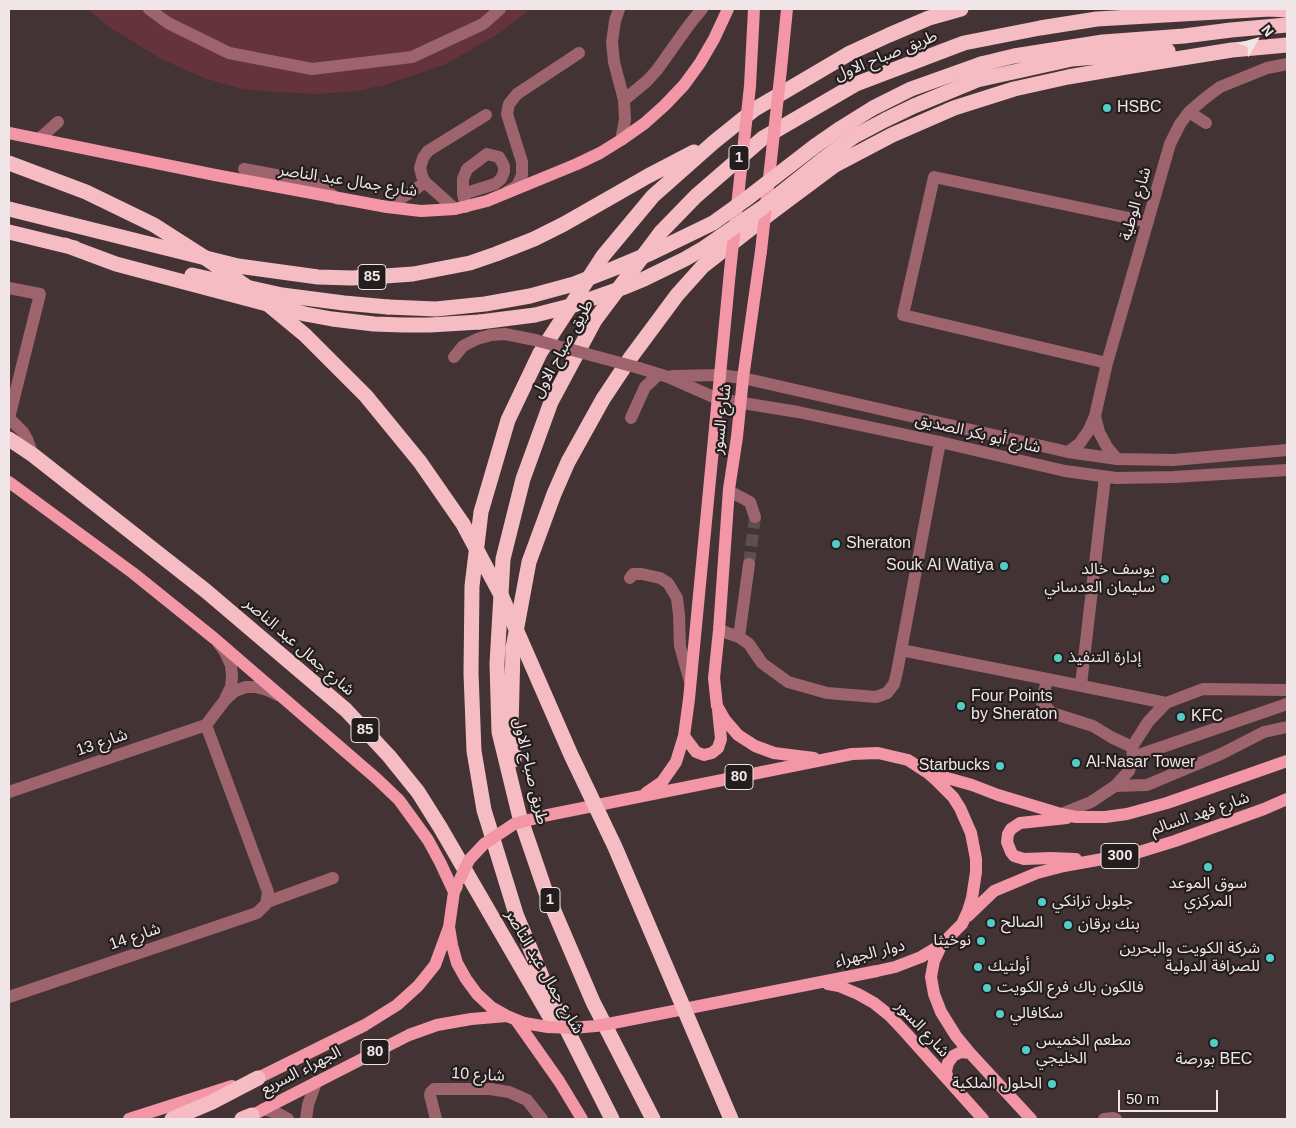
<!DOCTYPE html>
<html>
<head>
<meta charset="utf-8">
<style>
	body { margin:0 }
	#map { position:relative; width:1296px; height:1128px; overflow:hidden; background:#433335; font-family:Arial,sans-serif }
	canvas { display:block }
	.frame { position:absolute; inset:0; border:10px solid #f0e6e7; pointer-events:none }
	.north { position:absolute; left:1231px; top:15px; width:50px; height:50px; -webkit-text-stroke:4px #241d1e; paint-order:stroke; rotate:52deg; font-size:14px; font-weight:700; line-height:20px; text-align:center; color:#f0e6e7 }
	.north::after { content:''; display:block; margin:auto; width:18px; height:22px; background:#f0e6e7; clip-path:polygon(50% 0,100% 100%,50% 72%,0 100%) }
	.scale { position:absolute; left:1118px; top:1090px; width:100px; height:22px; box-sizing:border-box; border:2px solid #f0e6e7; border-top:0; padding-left:6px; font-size:15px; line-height:18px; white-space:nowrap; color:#f0e6e7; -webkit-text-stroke:4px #241d1e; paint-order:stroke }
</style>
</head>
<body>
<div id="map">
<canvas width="1296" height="1128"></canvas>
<div class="frame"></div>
<div class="north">N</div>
<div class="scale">50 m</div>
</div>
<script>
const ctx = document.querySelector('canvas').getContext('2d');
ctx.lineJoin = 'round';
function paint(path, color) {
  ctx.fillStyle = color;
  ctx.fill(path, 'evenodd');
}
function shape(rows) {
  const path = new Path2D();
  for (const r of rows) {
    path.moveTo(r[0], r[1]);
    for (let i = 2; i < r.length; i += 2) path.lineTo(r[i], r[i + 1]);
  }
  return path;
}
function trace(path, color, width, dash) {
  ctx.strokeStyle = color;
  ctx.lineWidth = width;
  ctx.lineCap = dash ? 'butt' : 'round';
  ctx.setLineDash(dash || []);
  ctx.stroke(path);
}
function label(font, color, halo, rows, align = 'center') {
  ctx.font = font + ' Arial,"Noto Sans Arabic",sans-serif';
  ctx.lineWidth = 4.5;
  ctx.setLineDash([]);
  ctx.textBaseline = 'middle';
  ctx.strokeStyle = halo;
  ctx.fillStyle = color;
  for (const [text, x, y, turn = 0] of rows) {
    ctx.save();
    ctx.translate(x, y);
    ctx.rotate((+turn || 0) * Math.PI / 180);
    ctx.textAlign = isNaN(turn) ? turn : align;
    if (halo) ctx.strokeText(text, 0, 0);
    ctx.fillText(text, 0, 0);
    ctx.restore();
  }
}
paint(shape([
	[87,9,529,9,522,16,498,34,446,64,385,85,356,91,318,94,274,92,238,88,204,78,161,59,111,28]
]), '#64333c');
trace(shape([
	[749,564,755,517]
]), '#5d4e50', 12, [12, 6]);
trace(shape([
	[149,9,168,23,229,53,312,69,412,57,483,24,500,9],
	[619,9,615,21,612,42,614,62,624,100,625,120,621,140],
	[624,100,647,81,657,70,689,25,702,9],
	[1189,112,1206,123],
	[39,139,58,122],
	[244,169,313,182,338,199],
	[507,192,517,186,522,175,522,162,507,114,509,104,517,94,579,53],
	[463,194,495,184,501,179,504,172,504,166,499,157,487,154,467,169,463,179,463,194,466,207],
	[387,207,413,191,425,182],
	[455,209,425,182,422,176,420,168,423,158,428,151,486,115],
	[9,288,40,294,9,418],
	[454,357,463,346,477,339,491,335,505,334,535,340],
	[1107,363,903,315,934,177,1148,222],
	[639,368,668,377,718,399,798,412,940,442,1065,471,1116,478,1174,477,1287,470],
	[672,376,720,375,743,378,1068,452,1117,459,1173,460,1287,450],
	[1095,416,1099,432,1107,447,1117,459],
	[9,418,23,432,27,439,33,455],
	[631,418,645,387,659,374],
	[1068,452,1080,443,1089,430,1095,416,1107,363,1170,144,1180,124,1189,112,1204,99,1220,87,1267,68,1287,64],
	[729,491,750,502,755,517],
	[630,578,633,574,642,574,660,578,668,583,677,598,679,615,680,646,690,682],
	[719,630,739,637,749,644,762,663,788,682,827,693,876,697,887,693,894,684,897,672,940,442],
	[739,637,749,564],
	[219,644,225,652,231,665,232,677,231,687,226,697],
	[901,650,1047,679],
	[1081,685,1105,477],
	[206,725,225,700,235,691,246,687,256,687,267,690,278,695],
	[1132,747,1111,737,1093,726,1052,713,1042,703,1047,679,1166,703],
	[1133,757,1287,704],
	[1115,786,1129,771,1133,757,1132,747,1148,722,1166,703,1203,689,1287,690],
	[9,792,206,725],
	[1061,814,1091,802,1115,786,1147,785,1221,754,1264,732,1287,727],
	[267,902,333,878],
	[9,997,257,913,266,904,268,892,206,725],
	[264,1109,279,1114,288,1119],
	[306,1119,308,1105,316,1082],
	[436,1119,430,1095,431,1092,434,1089,490,1089,509,1092,527,1100,542,1119],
	[1104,1119,1113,1118,1116,1119]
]), '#9e646d', 12);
trace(shape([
	[781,69,787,9],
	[750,86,754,9],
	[9,133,215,175,387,207,421,211,455,209,487,201,577,164,600,153,621,140,645,123,665,105,684,85,700,63,714,39,728,9],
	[761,251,743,378,737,437,729,489,719,630,714,678,717,706,725,720,738,735,755,746,774,753,814,758],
	[9,482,133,573,215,639,377,779,399,800,428,840,440,862,454,892],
	[684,736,696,752,704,755,712,753,718,748,721,739,718,710],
	[933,774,972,785,998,795,1061,814,1076,817,1105,817,1127,814,1167,803,1287,761],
	[646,793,662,782,676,762,684,736,689,699,730,271],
	[548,815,852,754,878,753,908,760,928,773,936,780,953,797,960,808,971,833,976,859,976,872,972,898,968,911,962,924,941,945,921,957,895,967,877,971,613,1023],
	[1067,818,1020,823,1011,829,1008,834,1007,842,1011,852,1014,856,1024,859,1051,858,1076,859],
	[457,886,454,892,449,927,452,945,457,963,466,979,477,994,491,1007,507,1016,524,1023],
	[968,916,994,891,1037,873,1064,866,1136,853,1175,841,1264,809,1287,799],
	[941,946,934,961,931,977,934,994,941,1012,956,1036,970,1053,1031,1119],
	[828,984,839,986,858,994,874,1003,889,1015,905,1032,983,1119],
	[516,1020,559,1081,582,1119],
	[251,1080,258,1078,365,1025,397,1005,418,986,435,965,449,927],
	[948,1080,946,1071,948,1063,953,1056,961,1052,970,1053],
	[129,1119,232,1086],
	[246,1119,264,1109,409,1035,437,1025,471,1019,507,1016]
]), '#f396a5', 12);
trace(shape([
	[981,64,1014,56,1103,42,1184,36,1231,30,1287,25],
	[822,160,853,137,885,120,914,106,977,80,1072,59,1168,51],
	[9,209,238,266,318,277,352,278,385,276,413,274,470,263,496,254,534,239,564,224,648,176,694,152],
	[9,232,75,248],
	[65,245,116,264,305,314,332,319,374,324,403,325,430,325,480,322],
	[192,275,282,295,344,303,388,307],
	[9,439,33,455,206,591,346,710,389,756,418,792,440,827,550,1017],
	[514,760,511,729,513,648,529,562,554,494,568,462,603,399,631,357,657,322,677,295,703,266,768,215,835,165,892,135,954,108,1014,89,1068,77,1126,67,1232,50,1287,45],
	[172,1119,212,1102,258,1078],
	[242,1119,252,1115],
	[612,1119,549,994,516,914,484,810,474,751,471,673,472,586,481,512,508,420,540,353,603,256,653,196,714,142,755,109,850,53,889,35,929,18,961,9],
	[653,1119,593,1002,545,890,519,814,499,732,497,664,503,559,523,479,551,402,595,320,661,232,696,196,763,138,856,84,964,43,1040,28,1097,19,1182,14,1270,9,1287,10]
]), '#f5bcc4', 15);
trace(shape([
	[535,340,639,368]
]), '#9e646d', 12);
trace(shape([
	[761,251,781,69],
	[730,271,750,86],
	[460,879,469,860,484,844,514,824,548,815],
	[524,1023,548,1027,572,1028,596,1026,613,1023]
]), '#f396a5', 12);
trace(shape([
	[9,163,86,192,154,225,204,257,247,287,305,335,366,396,420,462,463,524,502,597,571,755,615,847,731,1119],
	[388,307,436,309,485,304,530,296,574,284,615,268,651,253,713,223,745,200,815,146,841,128,873,108,911,89,981,64],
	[480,322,535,315,574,305,622,288,644,279,685,259,704,248,762,208,822,160]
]), '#f5bcc4', 15);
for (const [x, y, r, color] of [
	[1107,108,5,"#54cdc6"],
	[836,544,5,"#54cdc6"],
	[1004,566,5,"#54cdc6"],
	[1165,579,5,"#54cdc6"],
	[1058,658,5,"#54cdc6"],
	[961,706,5,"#54cdc6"],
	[1181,717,5,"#54cdc6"],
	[1076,763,5,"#54cdc6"],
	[1000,766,5,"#54cdc6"],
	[1208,867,5,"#54cdc6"],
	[1042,902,5,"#54cdc6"],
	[991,923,5,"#54cdc6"],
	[1068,925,5,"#54cdc6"],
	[981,941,5,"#54cdc6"],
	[1270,958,5,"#54cdc6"],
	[978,967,5,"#54cdc6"],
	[987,988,5,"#54cdc6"],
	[1000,1014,5,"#54cdc6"],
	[1214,1043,5,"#54cdc6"],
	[1026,1050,5,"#54cdc6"],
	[1052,1084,5,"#54cdc6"]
]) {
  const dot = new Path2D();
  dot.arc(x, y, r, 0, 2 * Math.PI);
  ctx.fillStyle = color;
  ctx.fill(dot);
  trace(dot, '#241d1e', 2);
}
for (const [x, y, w] of [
	[739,158,20],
	[372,277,28],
	[365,730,28],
	[739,777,28],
	[1120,856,38],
	[550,900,20],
	[375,1052,28]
]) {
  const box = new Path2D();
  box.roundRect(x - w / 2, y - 12.5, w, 25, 4);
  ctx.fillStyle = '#241d1e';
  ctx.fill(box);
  trace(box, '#f0e6e7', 1);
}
label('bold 15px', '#f0e6e7', null, [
	["1",739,158],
	["85",372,277],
	["85",365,730],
	["80",739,777],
	["300",1120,856],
	["1",550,900],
	["80",375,1052]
]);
label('16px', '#f0e6e7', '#241d1e', [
	["طريق صباح الاول",886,56,-22],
	["شارع جمال عبد الناصر",348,181,9],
	["شارع الوطية",1136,204,-74],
	["طريق صباح الاول",563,349,-61],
	["شارع السور",722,419,-83],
	["شارع أبو بكر الصديق",978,434,13],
	["شارع جمال عبد الناصر",299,647,41],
	["شارع 13",102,743,-19],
	["طريق صباح الاول",530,771,77],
	["شارع فهد السالم",1200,814,-19],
	["شارع 14",135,937,-19],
	["دوار الجهراء",870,954,-14],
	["شارع جمال عبد الناصر",544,972,60],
	["شارع السور",922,1029,47],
	["الجهراء السريع",301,1071,-27],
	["شارع 10",478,1075,3]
]);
label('16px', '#f0e6e7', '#241d1e', [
	["HSBC",1117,108],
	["Sheraton",846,544],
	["Souk Al Watiya",994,566,"right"],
	["يوسف خالد",1155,570,"right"],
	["سليمان العدساني",1155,588,"right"],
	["إدارة التنفيذ",1068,658],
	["Four Points",971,697],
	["by Sheraton",971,715],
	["KFC",1191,717],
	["Al-Nasar Tower",1086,763],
	["Starbucks",990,766,"right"],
	["سوق الموعد",1208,884,"center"],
	["المركزي",1208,902,"center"],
	["جلوبل ترانكي",1052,902],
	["الصالح",1001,923],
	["بنك برقان",1078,925],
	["نوخيثا",971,941,"right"],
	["شركة الكويت والبحرين",1260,949,"right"],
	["للصرافة الدولية",1260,967,"right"],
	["أولتيك",988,967],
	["فالكون باك فرع الكويت",997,988],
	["سكافالي",1010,1014],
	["مطعم الخميس",1036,1041],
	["الخليجي",1036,1059],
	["بورصة BEC",1214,1060,"center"],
	["الحلول الملكية",1042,1084,"right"]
], 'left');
</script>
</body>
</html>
